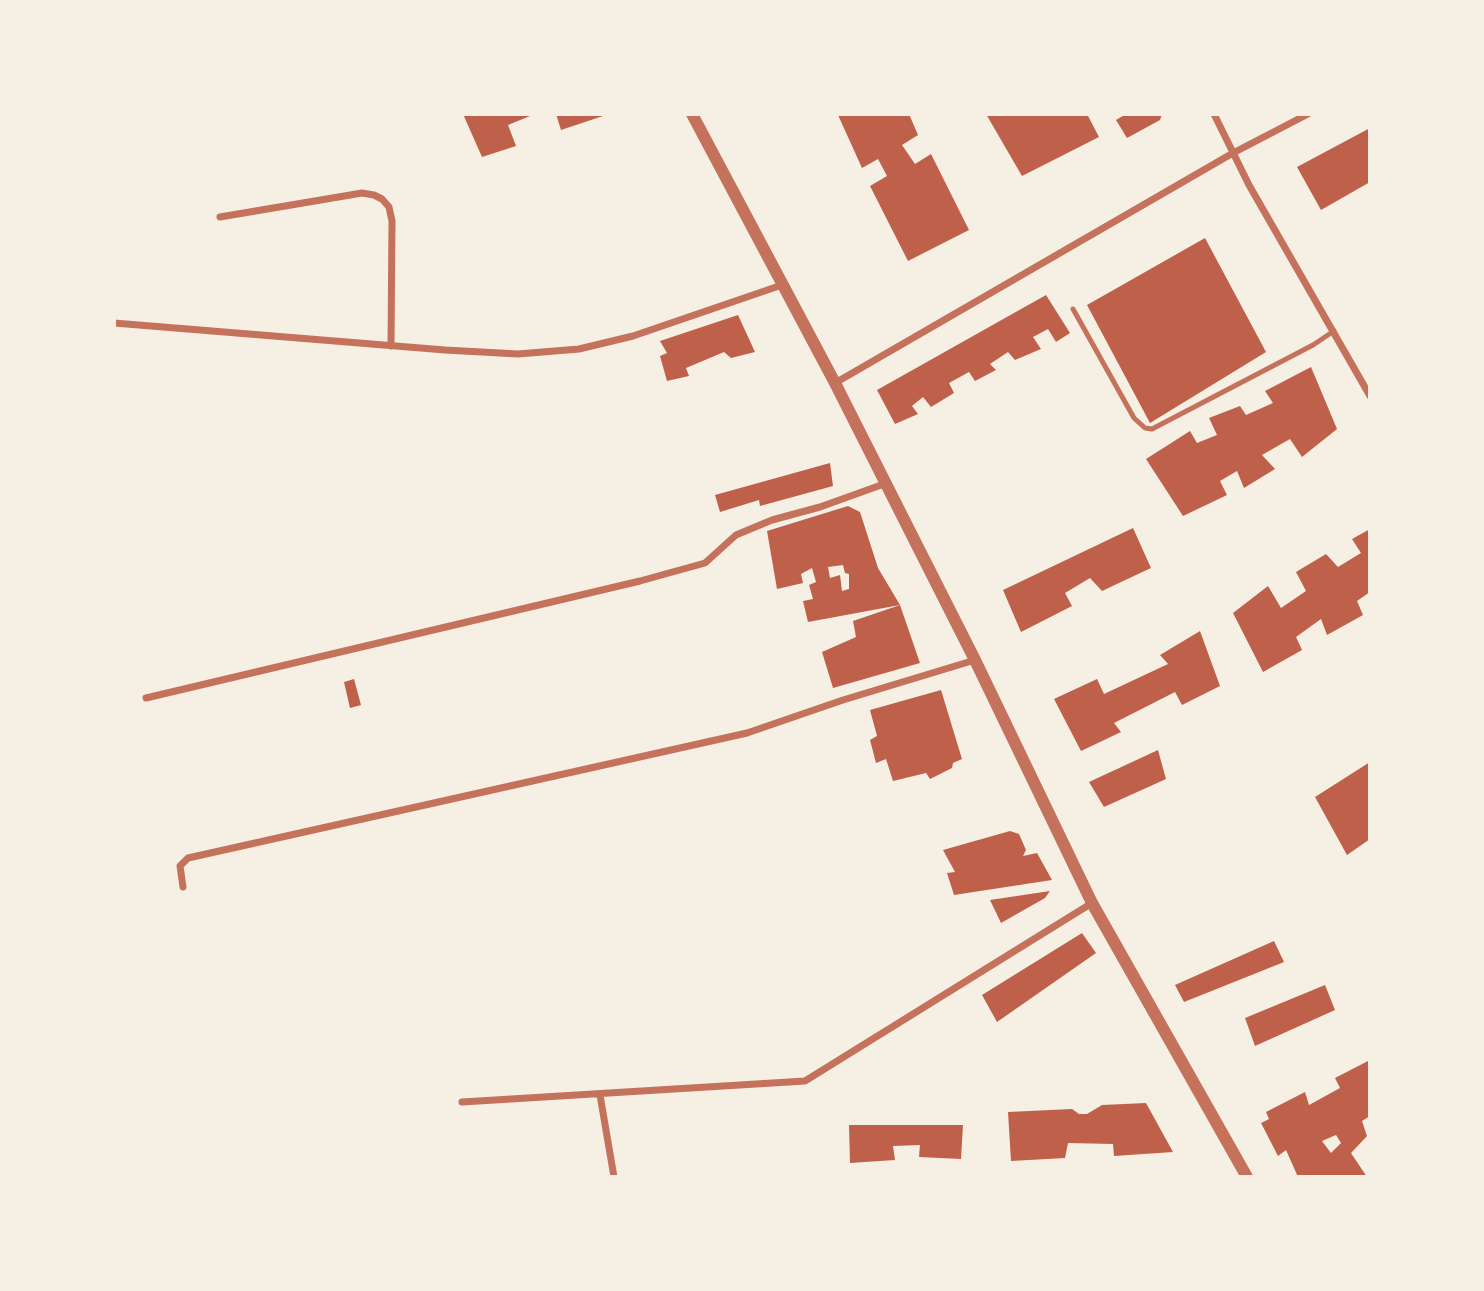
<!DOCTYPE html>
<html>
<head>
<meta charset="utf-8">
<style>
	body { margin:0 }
	#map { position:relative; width:1484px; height:1291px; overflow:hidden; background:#f6efe4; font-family:Ubuntu,sans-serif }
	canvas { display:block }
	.frame { position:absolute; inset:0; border:116px solid #f6efe4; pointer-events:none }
</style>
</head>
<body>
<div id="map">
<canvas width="1484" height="1291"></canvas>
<div class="frame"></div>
</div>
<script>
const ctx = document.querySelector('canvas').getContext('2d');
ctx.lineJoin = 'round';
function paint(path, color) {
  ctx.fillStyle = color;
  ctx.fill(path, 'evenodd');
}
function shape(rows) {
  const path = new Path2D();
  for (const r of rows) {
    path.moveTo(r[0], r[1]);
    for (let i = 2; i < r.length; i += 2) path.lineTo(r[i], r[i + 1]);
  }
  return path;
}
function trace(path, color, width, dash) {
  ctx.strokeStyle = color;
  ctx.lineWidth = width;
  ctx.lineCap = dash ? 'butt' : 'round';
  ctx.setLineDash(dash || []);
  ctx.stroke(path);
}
paint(shape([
	[463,114,535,114,508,125,516,146,482,157],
	[556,114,602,114,603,116,561,130],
	[841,114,909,114,918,135,902,145,915,164,931,154,969,230,908,261,870,186,887,176,878,159,862,168,838,115],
	[986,114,1087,114,1099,137,1022,176],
	[1126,114,1162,114,1160,120,1127,138,1116,120],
	[1370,128,1370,182,1321,210,1297,167],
	[1205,238,1266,352,1150,423,1087,305],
	[1046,295,1070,333,1056,342,1048,329,1033,337,1041,349,1015,360,1008,352,990,364,996,370,975,381,969,372,949,383,954,393,931,407,923,397,912,406,918,414,895,424,877,390],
	[738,315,755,352,731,358,724,352,686,368,689,376,667,381,660,356,667,353,660,341],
	[1311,367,1337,429,1302,457,1290,439,1262,455,1275,469,1244,488,1237,471,1220,481,1227,495,1183,516,1146,459,1190,431,1197,443,1217,435,1209,418,1240,406,1246,415,1273,403,1265,391],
	[830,463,833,486,760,506,759,500,720,512,715,495],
	[848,506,860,512,878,568,900,605,920,663,833,688,822,652,856,637,853,621,900,605,808,622,803,601,813,599,809,585,816,582,812,568,801,574,803,583,777,589,767,531],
	[843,565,845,573,849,574,849,589,842,591,840,575,830,578,828,567],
	[1133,528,1151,568,1102,591,1090,578,1065,593,1072,606,1021,632,1003,590],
	[1370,529,1370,592,1357,601,1363,615,1327,635,1321,619,1296,637,1302,650,1263,672,1233,613,1268,586,1281,608,1306,591,1296,572,1326,554,1338,567,1361,553,1352,539],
	[1200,631,1220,686,1182,705,1175,692,1114,723,1121,732,1081,751,1054,699,1097,679,1104,694,1168,664,1160,655],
	[354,679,361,705,350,708,344,682],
	[941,690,962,759,953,763,952,768,930,779,926,773,893,781,886,759,876,763,870,740,877,736,870,710],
	[1158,750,1166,779,1104,807,1089,782],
	[1370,762,1370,839,1347,855,1315,797],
	[1010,831,1019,834,1026,850,1023,856,1037,853,1052,880,954,895,947,873,955,872,943,850],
	[1050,891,1045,898,1001,923,990,900],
	[1082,933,1096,953,997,1022,982,995],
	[1274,941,1284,962,1184,1002,1175,985],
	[1325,985,1335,1010,1255,1046,1245,1018],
	[1370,1060,1370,1116,1362,1121,1367,1136,1351,1153,1367,1177,1298,1177,1286,1150,1278,1156,1261,1123,1269,1119,1266,1112,1305,1092,1309,1105,1340,1088,1335,1078],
	[1336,1135,1341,1143,1331,1153,1322,1141],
	[1146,1103,1173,1152,1114,1156,1113,1144,1068,1143,1065,1158,1011,1161,1008,1112,1072,1109,1079,1114,1087,1114,1102,1105],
	[849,1125,963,1125,961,1159,919,1157,920,1145,893,1146,895,1160,850,1163]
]), '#bf614a');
trace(shape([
	[1073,309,1134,418,1145,428,1152,429,1313,345,1334,331]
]), '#c5725c', 5);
trace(shape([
	[1214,114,1249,185,1370,396],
	[220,217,362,193,374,195,382,199,389,207,392,221,391,346],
	[114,323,445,350,518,354,579,349,633,336,782,285],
	[835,383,1233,153,1308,114],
	[146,698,640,581,705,563,736,535,772,520,820,507,884,484],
	[183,887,180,866,188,858,747,733,843,700,975,660],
	[600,1095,614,1177],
	[462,1102,805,1081,1092,903]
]), '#c5725c', 7);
trace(shape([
	[692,114,835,383,975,660,1092,903,1247,1177]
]), '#c5725c', 12);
</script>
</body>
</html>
